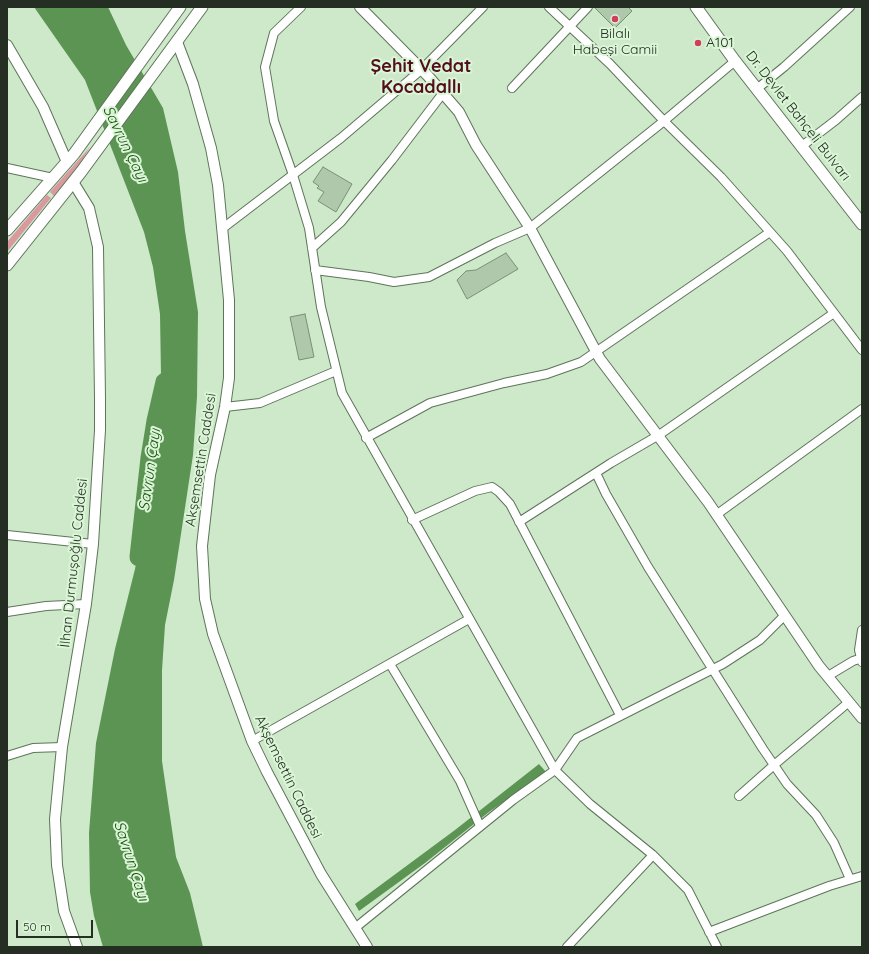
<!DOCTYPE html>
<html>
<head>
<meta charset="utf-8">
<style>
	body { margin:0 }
	#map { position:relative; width:869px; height:954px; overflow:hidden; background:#cee8ca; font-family:Quicksand,sans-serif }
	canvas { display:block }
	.frame { position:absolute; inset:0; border:8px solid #242e23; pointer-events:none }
	.scale { position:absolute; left:16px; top:920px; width:77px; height:18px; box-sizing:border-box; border:2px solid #242e23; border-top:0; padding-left:5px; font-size:12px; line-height:14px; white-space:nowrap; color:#242e23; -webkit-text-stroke:3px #dbf5d7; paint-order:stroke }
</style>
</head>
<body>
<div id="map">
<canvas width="869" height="954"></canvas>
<div class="frame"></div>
<div class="scale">50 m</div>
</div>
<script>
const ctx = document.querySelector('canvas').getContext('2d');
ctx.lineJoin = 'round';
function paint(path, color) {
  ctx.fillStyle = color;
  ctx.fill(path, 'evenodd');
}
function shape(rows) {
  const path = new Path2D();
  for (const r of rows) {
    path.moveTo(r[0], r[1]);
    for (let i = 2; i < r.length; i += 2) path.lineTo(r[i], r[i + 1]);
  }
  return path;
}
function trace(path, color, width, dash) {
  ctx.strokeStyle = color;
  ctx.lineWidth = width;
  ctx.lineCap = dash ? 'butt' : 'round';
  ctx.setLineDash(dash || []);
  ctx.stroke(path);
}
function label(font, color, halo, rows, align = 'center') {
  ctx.font = font + ' Quicksand,sans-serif';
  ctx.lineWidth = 4;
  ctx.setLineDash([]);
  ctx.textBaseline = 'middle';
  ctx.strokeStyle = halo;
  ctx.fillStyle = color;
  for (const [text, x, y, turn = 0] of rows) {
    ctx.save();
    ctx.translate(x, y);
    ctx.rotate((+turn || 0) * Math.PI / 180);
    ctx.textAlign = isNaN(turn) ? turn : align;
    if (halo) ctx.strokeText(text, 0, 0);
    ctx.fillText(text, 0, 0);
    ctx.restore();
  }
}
paint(shape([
	[90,147,78,167,54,196,50,192],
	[47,195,51,198,7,252,7,242]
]), '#da999f');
paint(shape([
	[34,7,108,7,126,45,163,108,178,172,185,231,198,312,197,397,193,455,174,580,165,625,162,670,162,761,176,857,190,893,203,947,103,947,94,916,90,892,89,833,96,743,115,649,135,569,152,478,159,426,161,375,160,314,153,267,144,232,85,80],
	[539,764,546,772,489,812,425,863,359,911,355,904,455,830]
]), '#5c9454');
trace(shape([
	[139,557,150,458,156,421,165,382]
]), '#5c9454', 19);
const building = shape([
	[594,7,628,7,632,11,615,28,594,7],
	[323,167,352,184,336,212,318,201,324,192,317,188,319,186,313,182,323,167],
	[506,253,518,269,467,299,457,280,466,271,476,270,506,253],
	[305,314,314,357,299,360,290,317,305,314]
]);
paint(building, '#afc8ab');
trace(building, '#789074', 1);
const minor = shape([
	[301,7,274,33,265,67,274,121,293,175,309,228,321,307,342,393,555,770,590,804,653,855,688,890,717,947],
	[549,7,610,64,664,121,721,177,787,251,862,350],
	[512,88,588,7],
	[758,88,784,67,850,7],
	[802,146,836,120,862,97],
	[7,168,53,178],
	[223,228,341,138,421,70,483,7],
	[312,248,341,222,392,160,443,93],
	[315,270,369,277,394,282,429,277,495,243,530,228,664,121,735,61],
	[225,407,260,403,336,371],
	[366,438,430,403,504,383,547,374,581,362,770,232],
	[596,473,606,494,648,567,763,749,787,784,816,815,834,843,850,879],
	[716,515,862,409],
	[412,520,475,491,492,487,499,492,510,504,620,715],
	[519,522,611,463,659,435,834,313],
	[7,535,93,544],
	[7,612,46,606,86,604],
	[862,630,859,650,862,662],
	[390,664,460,781,480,826],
	[828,676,853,661,862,658],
	[252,741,469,619],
	[7,756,33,748,62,747],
	[739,796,774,765,849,702],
	[355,928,513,800,555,770,577,738,723,664,760,640,785,615],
	[709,932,829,886,862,876],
	[567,947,653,855]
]);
const tertiary = shape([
	[360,7,428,76,459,112,476,145,530,228,600,359,708,502,819,666,862,718],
	[177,42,193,84,211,148,218,185,229,300,229,378,225,407,210,475,202,546,205,599,213,634,252,741,267,772,321,874,367,947],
	[7,45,43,107,67,162],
	[73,182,89,208,98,247,100,399,100,430,93,544,86,604,62,747,55,819,57,865,64,911,77,947]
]);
const secondary = shape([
	[696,7,735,61,862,224],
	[7,230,74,154,180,7],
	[7,265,81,172,202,7]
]);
trace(minor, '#5e755a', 10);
trace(tertiary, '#5e755a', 12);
trace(secondary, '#5e755a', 13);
trace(minor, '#fff', 8);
trace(tertiary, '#fff', 10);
trace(secondary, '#fff', 11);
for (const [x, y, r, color] of [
	[615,19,4,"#cf3f5d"],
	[698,43,4,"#cf3f5d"]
]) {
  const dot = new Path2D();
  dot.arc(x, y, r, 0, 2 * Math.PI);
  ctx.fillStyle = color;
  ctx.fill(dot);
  trace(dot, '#dbf5d7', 1.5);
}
label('14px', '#242e23', '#dbf5d7', [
	["Bilalı",615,34],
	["Habeşi Camii",615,50],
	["A101",706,43,"left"]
]);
label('14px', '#242e23', '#dbf5d7', [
	["Dr. Devlet Bahçeli Bulvarı",798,116,52],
	["Akşemsettin Caddesi",201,460,-81],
	["İlhan Durmuşoğlu Caddesi",74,563,-84],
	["Akşemsettin Caddesi",288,777,64]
]);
label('italic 15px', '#19510f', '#dbf5d7', [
	["Savrun Çayı",125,144,64],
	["Savrun Çayı",150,470,-82],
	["Savrun Çayı",131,861,72]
]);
label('bold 18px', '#530e1e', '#dbf5d7', [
	["Şehit Vedat",421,67],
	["Kocadallı",421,88]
]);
</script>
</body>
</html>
